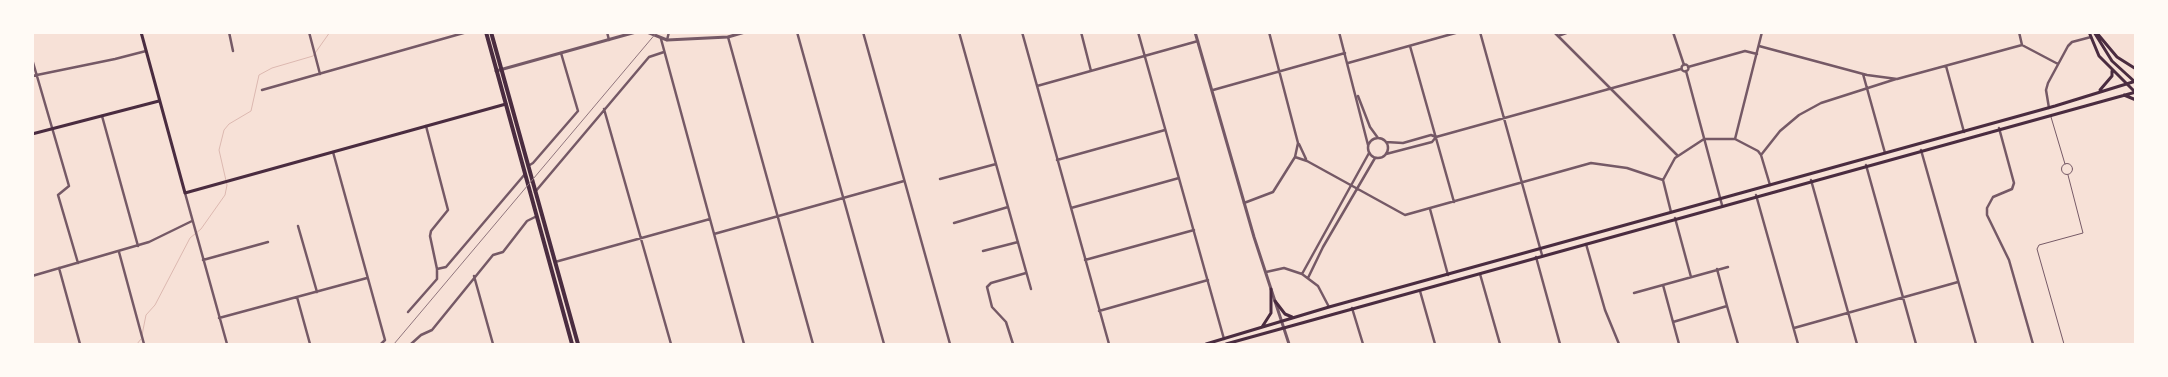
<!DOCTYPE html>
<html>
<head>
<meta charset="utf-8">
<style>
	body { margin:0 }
	#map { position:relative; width:2168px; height:377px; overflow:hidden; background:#f7e1d7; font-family:"Exo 2",sans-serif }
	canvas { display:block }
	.frame { position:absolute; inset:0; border:34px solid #fffaf5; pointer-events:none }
</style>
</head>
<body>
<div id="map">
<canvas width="2168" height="377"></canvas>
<div class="frame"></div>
</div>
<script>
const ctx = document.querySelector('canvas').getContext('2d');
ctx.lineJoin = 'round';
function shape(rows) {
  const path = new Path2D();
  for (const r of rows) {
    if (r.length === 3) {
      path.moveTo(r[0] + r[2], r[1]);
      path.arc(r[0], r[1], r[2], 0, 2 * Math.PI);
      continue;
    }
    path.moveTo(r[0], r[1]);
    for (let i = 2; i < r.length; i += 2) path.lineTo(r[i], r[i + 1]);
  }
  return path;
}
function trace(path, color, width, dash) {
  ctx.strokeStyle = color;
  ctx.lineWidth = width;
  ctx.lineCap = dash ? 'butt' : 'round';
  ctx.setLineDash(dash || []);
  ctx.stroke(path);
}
trace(shape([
	[142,335,146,315,155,305,190,238,201,229,225,195,227,185,219,150,224,130,229,124,251,111,259,75,272,68,313,56,330,32],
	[137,344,141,339]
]), '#dcb8b0', 1);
trace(shape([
	[2051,117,2065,164],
	[2067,169,5.5],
	[2064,344,2037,249,2039,245,2083,233,2068,175]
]), '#755966', 1);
trace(shape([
	[229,32,233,51],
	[309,32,320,74],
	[607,32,609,40],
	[797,32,884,344],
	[863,32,950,344],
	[959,32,1031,289],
	[1022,32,1109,344],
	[1081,32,1091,71],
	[1138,32,1224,339],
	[1339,32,1368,145],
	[1480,32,1542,255],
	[1554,32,1677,155],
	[1673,32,1684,65],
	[2019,32,2022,45],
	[1558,36,1569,32],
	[728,37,813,344],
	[661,39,744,344],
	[667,40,669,32],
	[1410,46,1454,202],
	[1759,46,1867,75,1897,79,2022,45,2058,64],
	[32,59,69,186,58,195,78,263],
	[1348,63,1459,32],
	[1685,68,3.5],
	[1946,66,1964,132],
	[1688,67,1745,51,1757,54],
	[1686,71,1722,205],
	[1863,74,1885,153],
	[32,76,115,59,146,51],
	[1037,86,1198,41],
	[262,90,467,32],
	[1213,90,1345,53],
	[1358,96,1370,127,1378,138],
	[2049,108,2046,90,2048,83,2068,46,2072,42,2091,37],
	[604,109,671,344],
	[102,116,138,246],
	[426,126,448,210,431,231,430,236,437,269],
	[1999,128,2014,183,2012,189,1993,197,1987,208,1987,215,2009,260,2033,344],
	[1378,148,10],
	[1735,139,1762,32],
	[1386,142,1403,143,1431,135,1436,137,1681,69],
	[1299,144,1306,159],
	[1921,150,1976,344],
	[333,152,385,340,381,344],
	[1386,154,1432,142,1436,137],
	[1761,155,1780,131,1799,115,1821,103,1896,79],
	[1295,157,1307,161,1405,215,1591,163,1627,168,1663,180],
	[1057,160,1165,130],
	[1866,165,1916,344],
	[528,166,533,163,578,111,561,53],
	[940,179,996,164],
	[1811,180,1857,344],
	[535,192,649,57,664,52],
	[185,193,227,344],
	[1756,195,1798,344],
	[1244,203,1273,192,1295,157,1298,143,1269,32],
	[1071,208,1179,178],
	[1430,209,1448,275],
	[1671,212,1663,180,1675,158,1704,139,1735,139,1758,151,1761,155,1770,185],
	[1675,218,1691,277],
	[954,223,1008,207],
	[298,226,317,292],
	[714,234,904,181],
	[1586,244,1605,310,1619,344],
	[983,251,1018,242],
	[119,252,144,344],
	[1536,257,1560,344],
	[203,260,268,242],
	[1085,260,1194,230],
	[555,262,710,219],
	[59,268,80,344],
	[1266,272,1284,268,1302,274,1318,286,1329,307],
	[1302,274,1369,153],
	[1480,274,1500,344],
	[32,276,149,242,192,221],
	[474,276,493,344],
	[1308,278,1323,247,1375,158],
	[1663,285,1673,322,1727,306,1717,269],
	[1420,291,1435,344],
	[1634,293,1728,267],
	[297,297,310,344],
	[1727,306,1738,344],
	[1352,308,1363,344],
	[1099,311,1208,280],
	[408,312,437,279,437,269,446,267,525,174],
	[219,318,367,278],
	[1673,322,1679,344],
	[1794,328,1958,282],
	[411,344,421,335,432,330,493,255,503,252,527,221,537,216],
	[1013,344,1006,322,992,307,987,287,991,283,1026,273]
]), '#755966', 2.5);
trace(shape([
	[647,32,667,40,728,37,745,32],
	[1195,32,1254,237,1289,344],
	[496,71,636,32]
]), '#755966', 3);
trace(shape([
	[141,32,185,193,506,104],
	[2089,32,2099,56,2135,92],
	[2094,32,2112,61,2135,82],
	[2096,32,2117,57,2136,69],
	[2100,90,2112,76,2112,71],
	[2124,95,2136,100],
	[32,134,159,101],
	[1275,301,1285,314,1292,317],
	[1262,327,1271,313,1271,289],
	[1206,344,1329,307,2055,106,2136,81],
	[1226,344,2136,92]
]), '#4a2c40', 3);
trace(shape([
	[486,32,572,344],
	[491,32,578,344]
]), '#4a2c40', 4);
trace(shape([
	[394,344,657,32]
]), '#8f747c', 1);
</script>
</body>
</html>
